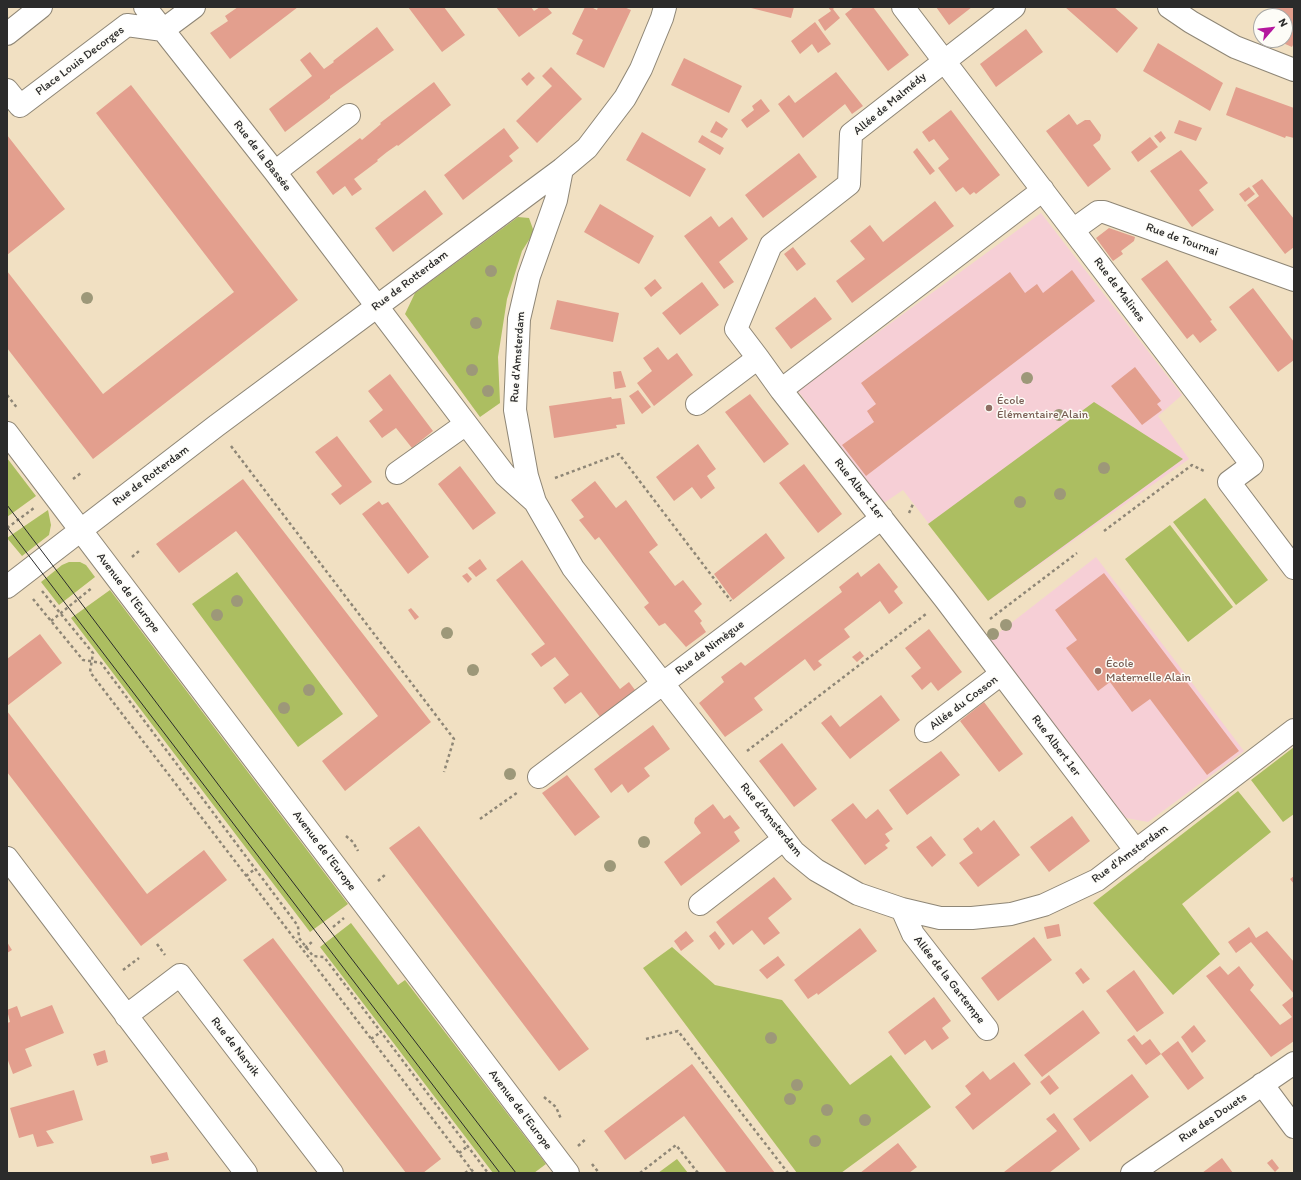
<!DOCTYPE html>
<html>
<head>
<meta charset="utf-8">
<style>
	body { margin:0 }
	#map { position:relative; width:1301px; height:1180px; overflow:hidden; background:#f1e0c2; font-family:Itim,sans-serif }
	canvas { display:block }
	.frame { position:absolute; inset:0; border:8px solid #2b2b2b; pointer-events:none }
	.north { position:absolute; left:1253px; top:8px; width:40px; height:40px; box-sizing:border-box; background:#fdfcf7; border:1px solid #a9a8a5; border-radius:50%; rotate:62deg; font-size:11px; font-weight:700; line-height:16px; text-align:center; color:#2b2b2b }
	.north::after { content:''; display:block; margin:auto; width:14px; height:18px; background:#b5179e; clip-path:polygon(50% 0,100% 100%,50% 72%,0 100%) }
</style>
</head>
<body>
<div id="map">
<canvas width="1301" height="1180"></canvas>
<div class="frame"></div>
<div class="north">N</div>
</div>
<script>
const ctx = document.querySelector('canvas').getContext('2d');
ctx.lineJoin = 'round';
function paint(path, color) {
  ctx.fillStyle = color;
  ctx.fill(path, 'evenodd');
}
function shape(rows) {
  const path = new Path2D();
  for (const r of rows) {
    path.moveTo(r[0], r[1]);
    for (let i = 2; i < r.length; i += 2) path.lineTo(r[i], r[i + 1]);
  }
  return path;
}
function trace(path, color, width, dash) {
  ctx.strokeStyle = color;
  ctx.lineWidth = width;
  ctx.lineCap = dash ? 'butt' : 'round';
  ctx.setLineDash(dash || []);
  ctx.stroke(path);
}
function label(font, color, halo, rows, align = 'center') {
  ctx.font = font + ' Itim,sans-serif';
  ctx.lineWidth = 3;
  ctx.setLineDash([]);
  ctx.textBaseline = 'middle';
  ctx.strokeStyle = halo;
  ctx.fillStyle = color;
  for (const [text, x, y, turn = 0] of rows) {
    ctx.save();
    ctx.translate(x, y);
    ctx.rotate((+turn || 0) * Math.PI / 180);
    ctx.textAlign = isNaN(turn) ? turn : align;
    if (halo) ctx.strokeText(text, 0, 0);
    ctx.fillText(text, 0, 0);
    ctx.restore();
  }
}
paint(shape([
	[1041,213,1182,395,1158,416,1189,459,988,601,903,490,884,503,798,391],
	[1096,557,1244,751,1148,822,1126,818,988,641]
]), '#f6cfd6');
paint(shape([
	[518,217,529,218,534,232,522,251,507,299,498,357,500,403,480,417,405,314,415,293],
	[1094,402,1183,459,988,601,928,524],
	[7,458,36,496,7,517],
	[1205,498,1268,580,1236,605,1173,522],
	[48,510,51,525,49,535,22,556,7,538],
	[1170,525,1233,607,1188,642,1125,559],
	[69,562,80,562,86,565,95,577,59,605,41,582,62,565],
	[237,572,343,714,298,747,192,604],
	[110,590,348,904,310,932,71,618],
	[1294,747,1294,814,1283,822,1251,780],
	[1238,791,1271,832,1182,904,1220,954,1173,995,1093,903],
	[351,923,398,985,405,980,546,1164,534,1173,493,1173,320,947],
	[672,947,715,985,782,1000,850,1085,891,1055,931,1107,841,1173,797,1173,643,968],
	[677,1159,688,1173,658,1173]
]), '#acbe61');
paint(shape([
	[238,7,298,7,230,59,210,33,228,21,225,16],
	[408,7,444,7,465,35,442,52],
	[496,7,531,7,534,11,540,7,547,7,552,13,519,37],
	[585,7,591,7,597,10,598,7,624,7,631,10,604,68,576,54,583,40,572,34],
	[747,7,794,7,791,18],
	[828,7,835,7,833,9,840,18,825,31,818,20,831,11],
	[854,7,873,7,909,55,888,71,845,14],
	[936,7,972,7,949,25],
	[1065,7,1114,7,1138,28,1117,53],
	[1275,7,1294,7,1294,43,1292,47,1276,40,1285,40,1285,16,1271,16],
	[815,22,831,44,818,53,812,44,800,54,791,41],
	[377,27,394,50,330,96,330,98,285,132,269,109,312,76,300,60,310,52,324,69,334,62,333,61],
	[1026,29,1043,52,996,87,980,64],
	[1158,43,1223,83,1210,111,1143,71],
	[684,58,742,86,729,113,671,85],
	[551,67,582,99,537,143,516,121,552,86,542,76],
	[529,72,535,78,527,86,521,79],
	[836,72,863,106,852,114,845,104,803,138,778,104,789,95,795,103],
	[434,82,451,105,398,146,397,145,387,152,377,160,378,161,354,179,362,189,352,196,345,186,333,195,316,172,360,138,362,140,381,124,380,123],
	[131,85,298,300,93,459,7,348,7,271,103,394,234,292,96,113],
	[1236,87,1294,108,1294,138,1286,136,1285,138,1226,115],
	[761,99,770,111,747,128,741,120,754,110,752,106],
	[951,110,1000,175,976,194,974,192,970,195,963,187,956,192,938,168,949,159,934,139,929,142,922,132],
	[1069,114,1077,125,1085,120,1090,120,1101,135,1100,140,1093,145,1111,169,1088,187,1046,131],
	[1179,120,1202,128,1196,141,1174,133],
	[716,121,728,129,722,138,710,132],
	[504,128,519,148,509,156,513,161,463,200,444,175],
	[1161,131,1166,138,1160,143,1154,136],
	[642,132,706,169,690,197,626,160],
	[7,135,65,209,7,255],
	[702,135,724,148,720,155,698,142],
	[1150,137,1158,147,1138,162,1131,152],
	[917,148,935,171,930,175,913,152],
	[1181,150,1208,183,1199,190,1214,210,1192,227,1150,171],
	[799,153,817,177,763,218,745,195],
	[1262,179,1294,219,1294,247,1285,254,1247,205,1259,196,1252,186],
	[1249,187,1255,194,1245,202,1239,194],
	[425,190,443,214,393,252,375,228],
	[935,201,954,226,852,303,836,281,865,259,850,241,870,225,883,242],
	[600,204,654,236,639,264,584,232],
	[711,216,719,227,732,217,748,239,719,262,734,282,724,289,684,236],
	[1109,228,1135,237,1134,241,1121,251,1123,254,1113,261,1096,238],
	[793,247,806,264,797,271,784,254],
	[1167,260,1212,320,1210,321,1217,330,1200,343,1193,334,1187,339,1141,279],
	[1072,270,1095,301,866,476,842,445,874,422,867,411,876,404,861,383,1010,272,1025,293,1037,284,1043,293],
	[655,279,662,288,651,297,644,288],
	[702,282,719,305,680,335,662,313],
	[1253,288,1294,342,1294,360,1278,372,1229,307],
	[815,297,832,319,791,349,775,328],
	[557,300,619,313,613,342,550,329],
	[658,347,668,360,677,353,693,375,654,406,637,383,652,371,643,358],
	[1135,367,1161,401,1157,404,1162,410,1142,425,1111,386],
	[621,371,626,387,615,389,613,372],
	[390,374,433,431,412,448,396,428,382,438,369,421,383,410,368,391],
	[638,390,651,407,642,414,629,396],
	[750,394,789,444,764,463,725,412],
	[611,397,612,399,621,398,625,424,616,425,617,428,554,438,549,406],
	[337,436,372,482,340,505,331,494,342,486,315,452],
	[698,444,716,469,707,476,715,488,701,499,692,487,674,501,656,477],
	[804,464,842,514,818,533,779,483],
	[460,466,496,513,473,530,438,484],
	[243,479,431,722,345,791,322,761,378,716,245,542,236,531,179,573,156,544],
	[595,481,616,508,626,500,658,545,649,552,675,586,683,580,702,604,694,611,702,621,700,623,706,632,686,647,665,623,659,626,644,607,649,603,599,537,595,540,579,520,584,517,571,500],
	[379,501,382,505,388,502,429,557,408,574,362,514],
	[766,533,785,558,733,600,714,574],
	[480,559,487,569,476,577,468,568],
	[522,560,620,689,629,682,635,690,600,717,581,692,565,704,553,688,569,675,555,657,541,667,531,654,545,644,496,580],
	[879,563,898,587,894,591,903,603,889,614,880,601,844,629,850,637,818,661,822,665,814,671,805,659,754,698,763,710,725,737,699,703,724,682,721,677,741,662,745,666,842,592,839,587,858,572,861,577],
	[467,573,472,579,468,583,462,576],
	[1104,573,1239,751,1207,775,1150,699,1132,712,1110,682,1098,691,1066,648,1077,640,1055,610],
	[411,608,419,617,415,620,408,610],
	[929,629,962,672,938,691,931,682,922,690,911,676,921,668,905,648],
	[40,634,62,663,7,706,7,659],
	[860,651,864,656,857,662,852,657],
	[881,695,900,720,850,759,821,723,831,715,840,727],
	[984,702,1023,754,999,772,960,721],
	[7,711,147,894,204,850,227,880,141,946,7,772],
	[653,725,670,749,644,768,650,776,628,793,622,784,611,793,594,769],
	[782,743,817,789,794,807,759,761],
	[941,751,960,775,907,815,889,790],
	[567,775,600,817,575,836,542,793],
	[853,803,866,819,878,809,893,829,885,834,890,841,885,845,888,848,865,865,831,820],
	[713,804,724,819,730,815,740,828,734,832,740,841,681,886,664,862,701,833,694,823,695,818],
	[1072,816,1090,841,1049,872,1030,847],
	[994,820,1020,855,978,887,959,863,973,853,963,839,978,827,981,831],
	[419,826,589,1049,559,1071,389,848],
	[931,836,946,855,932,867,916,847],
	[1294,876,1294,884,1290,879],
	[774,877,792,899,768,918,780,933,764,945,752,930,733,945,716,922],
	[1059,924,1061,936,1047,939,1044,927],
	[1249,927,1256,938,1267,931,1294,962,1294,994,1251,942,1236,953,1228,942],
	[860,928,877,951,818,995,817,993,808,999,794,980],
	[686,931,694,941,681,951,674,941],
	[715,931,725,944,719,950,709,936],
	[1034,937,1052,960,998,1001,981,978],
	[273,938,441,1159,423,1173,406,1173,243,960],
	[7,942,12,950,7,953],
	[778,956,785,965,767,979,759,970],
	[1220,966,1228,975,1239,966,1254,985,1250,990,1280,1025,1292,1017,1282,1005,1294,996,1294,1041,1271,1057,1206,976],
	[1081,968,1090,979,1083,984,1075,973],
	[1134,970,1164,1013,1137,1032,1106,991],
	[934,997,951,1021,942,1028,949,1038,932,1050,925,1040,905,1055,888,1032],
	[52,1005,64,1033,25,1049,32,1066,13,1074,7,1058,7,1023,10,1022,7,1010,17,1006,21,1017],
	[1083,1010,1100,1033,1042,1077,1024,1055],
	[1194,1025,1206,1041,1192,1053,1181,1037],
	[1134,1035,1142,1045,1150,1039,1161,1054,1146,1065,1127,1040],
	[1178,1041,1204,1078,1188,1090,1161,1054],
	[105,1050,108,1062,97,1066,93,1054],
	[1014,1062,1031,1084,973,1130,955,1107,971,1094,965,1086,983,1071,990,1080],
	[692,1064,775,1173,727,1173,684,1116,625,1160,604,1131],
	[1132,1074,1149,1097,1090,1142,1073,1119],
	[1049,1075,1059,1088,1050,1095,1040,1082],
	[74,1090,83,1120,46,1131,54,1143,37,1147,33,1134,19,1138,10,1108],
	[1054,1113,1080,1149,1049,1173,1005,1173,1004,1172,1057,1131,1046,1119],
	[898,1143,917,1167,909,1173,860,1173],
	[167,1152,169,1160,152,1164,150,1156],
	[1222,1158,1233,1173,1202,1173],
	[1272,1159,1279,1168,1275,1172,1267,1163]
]), '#e39f8e');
const minor = shape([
	[145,7,275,172,505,475,534,501],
	[903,7,1252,465,1229,482,1294,568],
	[1169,7,1191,22,1235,47,1294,70],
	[7,34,41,7],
	[7,90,20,106,127,25,163,30,194,7],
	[562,169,556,200,529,276,519,319,515,410,527,476,535,502,573,568,794,852,816,870,858,894,902,909,940,918,972,918,1011,914,1044,905,1097,880,1294,730],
	[275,172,349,115],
	[1073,230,1098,212,1104,212,1294,280],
	[758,358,781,390,945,599,1136,851],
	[781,390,1043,190],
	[697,404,758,358,736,329,771,245,849,184,851,134,1014,7],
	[7,433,568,1173],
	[397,473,466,424],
	[7,587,216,426,562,169,587,148,625,98,641,69,662,18,665,7],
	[926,731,1001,674],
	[539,777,882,518],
	[7,858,246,1173],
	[700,904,784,839],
	[902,909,913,934,987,1029],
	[126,1016,180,975,332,1173],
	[1262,1084,1294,1127],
	[1132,1173,1294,1063]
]);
trace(minor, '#8e8676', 24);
trace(shape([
	[7,395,18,409],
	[231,446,454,739,444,772],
	[555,478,619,454,731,601],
	[73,479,81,473],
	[909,513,913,504],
	[7,528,34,508],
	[1104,531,1192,465,1206,472],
	[132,557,139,551],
	[42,591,93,653,90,672,474,1173],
	[33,599,83,660,101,663,298,926,299,938,313,956,324,957,488,1173],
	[990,619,1077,553],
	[51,621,93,587],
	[747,751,926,614],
	[480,819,518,792],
	[346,836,353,842,358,851],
	[246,876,255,869],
	[378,881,386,874],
	[333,927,344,918],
	[157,944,165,955],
	[305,948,313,941],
	[123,970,139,958],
	[371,1039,381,1032],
	[646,1039,678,1031,788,1173],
	[544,1097,556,1107,561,1119],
	[578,1146,587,1138],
	[459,1153,468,1146],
	[592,1164,599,1173],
	[465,1173,471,1169],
	[640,1173,676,1145,698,1173]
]), '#8e8676', 2.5, [3, 3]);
trace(minor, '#fff', 22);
trace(shape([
	[7,505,239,812,516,1173],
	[7,527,500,1173]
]), '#2b2b2b', 1);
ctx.fillStyle = '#9d9879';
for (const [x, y] of [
	[491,271],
	[87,298],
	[476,323],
	[472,370],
	[1027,378],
	[488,391],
	[1059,415],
	[1104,468],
	[1060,494],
	[1020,502],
	[237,601],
	[217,615],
	[1006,625],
	[447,633],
	[993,634],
	[473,670],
	[309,690],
	[284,708],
	[510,774],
	[644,842],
	[610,866],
	[771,1038],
	[797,1085],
	[790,1099],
	[827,1110],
	[865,1120],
	[815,1141]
]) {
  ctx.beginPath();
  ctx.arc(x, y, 6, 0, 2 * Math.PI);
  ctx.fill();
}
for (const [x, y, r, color] of [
	[989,408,4,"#8d6e63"],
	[1098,671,4,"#8d6e63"]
]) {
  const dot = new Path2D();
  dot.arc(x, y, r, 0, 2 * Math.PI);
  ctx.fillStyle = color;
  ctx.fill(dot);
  trace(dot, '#fdfcf7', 1.5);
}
label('12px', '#2b2b2b', '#fdfcf7', [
	["Place Louis Decorges",80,61,-37],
	["Allée de Malmédy",890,104,-40],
	["Rue de la Bassée",262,156,52],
	["Rue de Tournai",1182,240,20],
	["Rue de Rotterdam",410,281,-37],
	["Rue de Malines",1119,290,53],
	["Rue d'Amsterdam",518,357,-86],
	["Rue de Rotterdam",151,476,-37],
	["Rue Albert 1er",859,489,52],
	["Avenue de l'Europe",128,593,53],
	["Rue de Nimègue",710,648,-37],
	["Allée du Cosson",964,703,-37],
	["Rue Albert 1er",1056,746,53],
	["Rue d'Amsterdam",771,820,51],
	["Avenue de l'Europe",324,851,53],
	["Rue d'Amsterdam",1130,854,-36],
	["Allée de la Gartempe",949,980,52],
	["Rue de Narvik",235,1047,52],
	["Avenue de l'Europe",520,1110,53],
	["Rue des Douets",1213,1118,-34]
]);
label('12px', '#785e54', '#fdfcf7', [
	["École",997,401],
	["Élémentaire Alain",997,415],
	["École",1106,664],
	["Maternelle Alain",1106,678]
], 'left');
</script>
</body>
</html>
